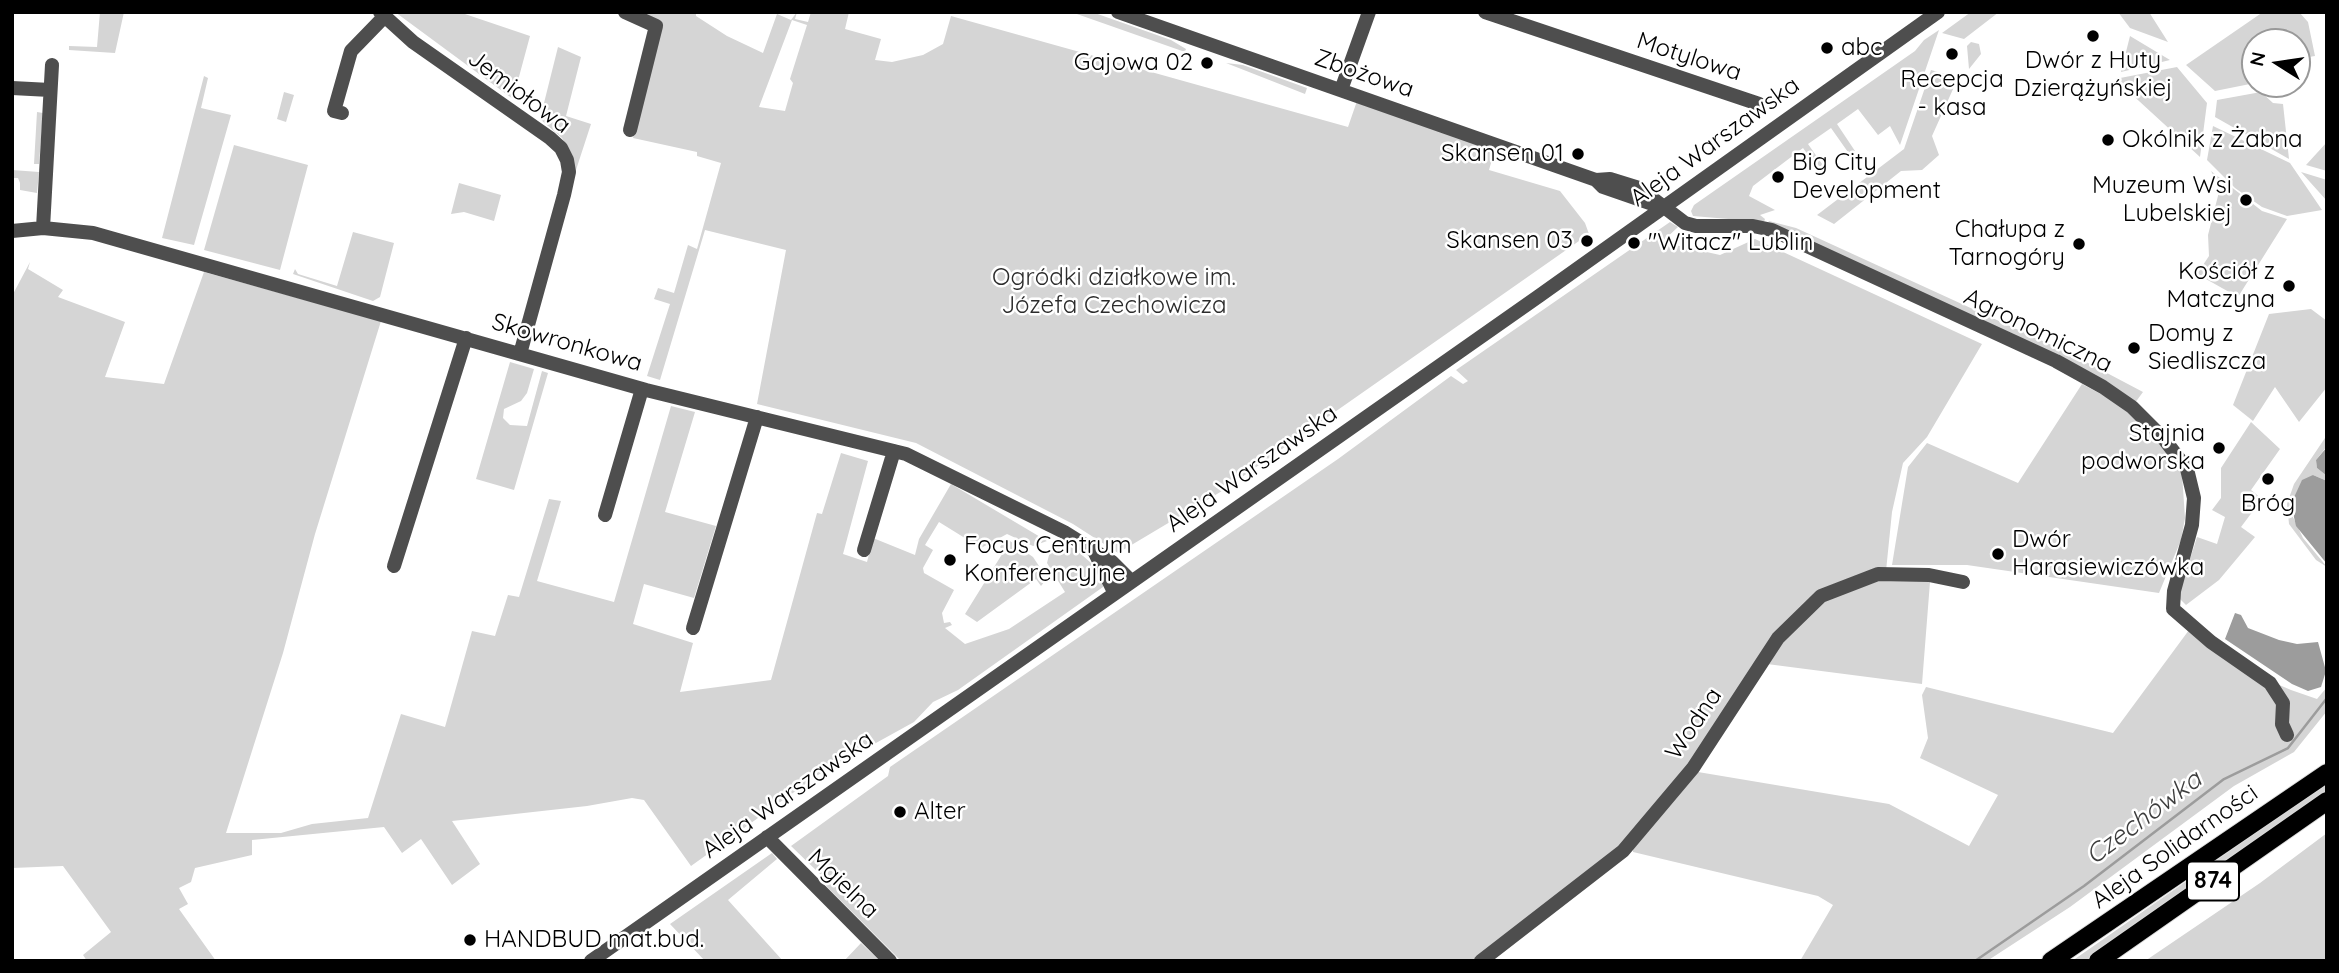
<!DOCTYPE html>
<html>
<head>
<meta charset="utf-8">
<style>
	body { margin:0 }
	#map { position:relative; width:2339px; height:973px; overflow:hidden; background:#fff; font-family:Quicksand,sans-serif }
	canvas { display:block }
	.frame { position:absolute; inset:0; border:14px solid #000; pointer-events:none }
	.north { position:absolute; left:2241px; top:28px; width:70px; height:70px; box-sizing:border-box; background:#fff; border:2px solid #999; border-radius:50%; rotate:282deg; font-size:19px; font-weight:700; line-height:28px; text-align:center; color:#000 }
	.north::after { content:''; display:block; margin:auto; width:24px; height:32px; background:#000; clip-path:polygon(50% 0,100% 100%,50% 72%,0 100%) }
</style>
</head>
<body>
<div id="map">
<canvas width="2339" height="973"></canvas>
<div class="frame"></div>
<div class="north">N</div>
</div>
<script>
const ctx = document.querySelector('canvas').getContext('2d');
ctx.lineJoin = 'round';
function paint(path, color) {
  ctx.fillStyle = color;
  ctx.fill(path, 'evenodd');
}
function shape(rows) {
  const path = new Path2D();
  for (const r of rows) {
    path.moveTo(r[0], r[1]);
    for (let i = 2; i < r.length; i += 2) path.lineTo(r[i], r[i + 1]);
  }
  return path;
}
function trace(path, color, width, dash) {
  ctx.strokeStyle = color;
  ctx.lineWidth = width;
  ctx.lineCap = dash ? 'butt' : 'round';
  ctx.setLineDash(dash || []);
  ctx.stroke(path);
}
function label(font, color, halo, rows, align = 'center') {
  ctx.font = font + ' Quicksand,sans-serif';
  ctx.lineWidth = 5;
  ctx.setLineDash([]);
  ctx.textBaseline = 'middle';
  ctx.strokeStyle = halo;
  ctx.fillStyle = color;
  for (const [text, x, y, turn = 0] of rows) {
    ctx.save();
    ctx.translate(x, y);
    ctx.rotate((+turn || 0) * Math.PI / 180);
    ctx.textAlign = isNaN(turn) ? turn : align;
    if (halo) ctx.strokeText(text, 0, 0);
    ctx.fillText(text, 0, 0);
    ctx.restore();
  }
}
paint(shape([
	[100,12,124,12,115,53,69,50,69,46,97,47],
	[395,12,459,12,530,36,513,99],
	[635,12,696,12,696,16,727,36,763,53,777,14,791,20,797,12,795,19,808,22,811,12,849,12,845,29,881,39,875,60,892,62,923,55,943,44,951,16,1348,127,1357,101,1495,149,1489,170,1560,191,1585,223,1589,234,1222,491,1118,553,1073,524,916,443,757,404,786,250,705,230,660,380,647,376,670,304,654,299,658,288,674,293,688,245,697,249,721,163,697,156,697,152,633,138,662,24],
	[792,20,807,25,790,79,793,83,785,111,759,107],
	[1092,12,1171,40,1186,49,1185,52,1074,13],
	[1971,12,1999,12,1964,39,1942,33],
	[2118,12,2149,12,2168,42,2130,28],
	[2263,12,2299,12,2308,22,2315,56,2297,59,2297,42,2255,42,2255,83,2215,91,2186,65],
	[1939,30,1900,145,1890,126,1878,135,1858,109,1837,124,1855,151,1850,155,1831,128,1808,144,1827,171,1822,175,1803,148,1753,186,1749,196,1775,210,1760,215,1765,219,1764,222,1693,216,1691,211,1694,205,1915,51,1924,40],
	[2130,36,2170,60,2121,72],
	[1971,42,1979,44,1981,54,1969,69,1967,46],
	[558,47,581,57,566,116,591,124,575,173,570,153,562,138,540,119],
	[1226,63,1243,65,1307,88,1305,94],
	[2177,67,2207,103,2200,157,2115,79],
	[1931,70,1958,78,1932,136,1939,155,1922,170,1901,171,1834,224,1817,215,1904,149],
	[204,76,208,78,201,108,231,115,194,245,162,238],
	[284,92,294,95,286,122,277,119],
	[2261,92,2273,103,2283,104,2289,159,2215,117,2217,100],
	[37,112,43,113,39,164,34,164],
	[2213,126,2290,163,2322,210,2287,216,2262,207,2235,188,2207,160],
	[2327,142,2327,171,2306,165],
	[234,145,308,165,280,270,204,250],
	[12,170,39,172,37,193,20,190,20,183,18,178,12,178],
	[2211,171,2262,211,2287,219,2238,297,2197,274,2209,256,2208,235,2220,188],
	[2301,172,2327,180,2327,201],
	[459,183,501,195,494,221,464,212,451,214],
	[1769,221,1796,228,2071,354,2143,392,2132,407,2103,387,1765,228],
	[1670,222,1678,227,1662,242,1720,255,1755,239,1982,344,1927,437,1903,463,1892,512,1886,571,1826,587,1816,593,1689,765,1615,851,1471,961,901,961,827,887,820,874,791,846,888,776,890,767,1338,459,1451,376,1463,384,1468,381,1456,370],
	[353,232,394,243,380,297,373,301,293,274,295,269,298,274,337,286],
	[30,262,28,269,63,290,58,297,125,322,105,377,164,384,204,272,381,321,315,534,283,653,226,833,281,833,312,824,368,818,401,714,445,727,472,631,495,636,508,595,519,597,549,499,561,501,537,581,614,602,671,406,695,412,665,512,716,526,694,598,644,584,633,624,693,643,680,692,771,680,817,513,822,514,841,453,868,461,843,554,867,562,873,538,915,555,919,539,951,484,1047,541,1033,546,1007,534,981,548,939,522,925,545,933,550,923,568,924,573,954,590,942,613,944,623,950,622,952,625,945,628,965,644,1009,629,1065,592,1047,563,1050,551,1062,544,1075,549,1090,562,1103,579,1103,587,958,690,933,702,914,722,818,775,691,866,644,800,632,798,587,806,452,821,480,864,452,885,421,839,402,853,384,827,252,840,252,855,195,868,191,882,179,888,188,904,179,909,216,961,87,961,83,955,111,932,63,866,12,868,12,296],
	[2311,309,2327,321,2327,387,2299,422,2275,387,2253,421,2233,405,2269,314],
	[510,362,534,369,527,393,521,401,504,409,503,418,510,425,527,426,542,371,548,373,514,490,476,479],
	[2082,384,2127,408,2170,456,2182,474,2185,518,2181,540,2159,593,1967,565,1892,565,1908,467,1927,443,2018,483],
	[2251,422,2280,449,2251,490,2262,499,2241,527,2255,537,2219,580,2186,605,2178,597,2197,537,2217,544,2225,517,2212,510,2221,498,2221,468],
	[2327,435,2327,446,2316,460,2317,468,2327,476,2327,481,2313,475,2292,515,2303,538,2327,567,2316,560,2289,524,2287,504,2294,484],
	[1005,541,1010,541,1033,557,1045,575,1045,581,1041,586,1036,579,977,622,965,614,1004,551,1000,547],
	[1878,578,1930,582,1922,684,1767,664,1783,640,1824,598],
	[2189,630,2249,672,2291,690,2317,699,2327,687,2327,711,2294,752,2234,786,2070,907,1987,961,1800,961,1833,905,1818,896,1633,852,1633,847,1698,772,1889,804,1969,846,1998,795,1920,758,1928,738,1922,695,1926,687,2113,733],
	[2327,783,2327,793,2223,867,2088,961,2072,961],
	[2327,833,2327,961,2145,961,2260,883],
	[772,853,777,859,728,900,783,961,705,961,670,924],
	[861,943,880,961,844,961]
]), '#d5d5d5');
paint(shape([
	[2327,447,2327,476,2317,468,2316,460],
	[2313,475,2327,481,2327,564,2296,526,2291,504,2302,480],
	[2235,613,2241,615,2248,628,2279,640,2297,644,2318,642,2326,671,2321,687,2308,691,2292,684,2225,639]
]), '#9c9c9c');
trace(shape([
	[1975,961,2084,886,2224,779,2288,748,2327,698]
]), '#9c9c9c', 2.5);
const major = shape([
	[2051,961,2327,773],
	[2098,961,2327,801]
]);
trace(major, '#dbdbdb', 20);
trace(shape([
	[380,12,413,42,550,138,561,148,567,160,569,172,564,195,520,354],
	[625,12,656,26,630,130],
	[1118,12,1596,180,1610,179,1639,188,1685,223,1696,226,1753,226,1772,230,2056,361,2103,387,2132,407,2164,439,2187,469,2194,498,2192,525,2174,591,2173,609,2211,642,2270,683,2283,703,2282,724,2287,735],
	[1485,12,1759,104],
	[12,88,50,90],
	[1341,90,1369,12],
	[342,113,334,111,351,51,384,17],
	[1596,180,1603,187,1655,205],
	[43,228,52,65],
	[12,231,43,228,93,233,646,390,906,454,1064,532,1112,562,1131,581],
	[605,515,642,389],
	[864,550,894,451],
	[1094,551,1114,592],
	[394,566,466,338],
	[693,628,757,417],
	[767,837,890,961],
	[591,961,1539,296,1938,12],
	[1481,961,1623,851,1693,768,1778,638,1821,596,1878,574,1929,575,1963,582]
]), '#4e4e4e', 14);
trace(major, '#000', 18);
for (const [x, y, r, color] of [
	[2093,36,7,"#000"],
	[1827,48,7,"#000"],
	[1952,54,7,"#000"],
	[1207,63,7,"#000"],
	[2108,140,7,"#000"],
	[1578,154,7,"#000"],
	[1778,177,7,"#000"],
	[2246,200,7,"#000"],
	[1587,241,7,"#000"],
	[1634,243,7,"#000"],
	[2079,244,7,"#000"],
	[2289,286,7,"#000"],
	[2134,348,7,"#000"],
	[2219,448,7,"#000"],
	[2268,479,7,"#000"],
	[1998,554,7,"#000"],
	[950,560,7,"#000"],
	[900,812,7,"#000"],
	[470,940,7,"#000"]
]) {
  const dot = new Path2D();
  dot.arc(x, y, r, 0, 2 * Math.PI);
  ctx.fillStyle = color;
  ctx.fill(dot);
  trace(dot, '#fff', 2.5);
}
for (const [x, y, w] of [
	[2213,881,52]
]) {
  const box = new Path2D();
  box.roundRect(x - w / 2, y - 19.5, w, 39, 5);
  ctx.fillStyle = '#fff';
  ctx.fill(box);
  trace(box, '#000', 2);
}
label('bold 23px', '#000', null, [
	["874",2213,881]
]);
label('24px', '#000', '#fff', [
	["abc",1841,48],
	["Dwór z Huty",2093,61,"center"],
	["Dzierążyńskiej",2093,89,"center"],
	["Gajowa 02",1193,63,"right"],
	["Recepcja",1952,80,"center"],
	["- kasa",1952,108,"center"],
	["Okólnik z Żabna",2122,140],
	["Skansen 01",1564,154,"right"],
	["Big City",1792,163],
	["Development",1792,191],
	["Muzeum Wsi",2232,186,"right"],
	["Lubelskiej",2232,214,"right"],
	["Chałupa z",2065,230,"right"],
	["Tarnogóry",2065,258,"right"],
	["Skansen 03",1573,241,"right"],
	["\"Witacz\" Lublin",1648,243],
	["Kościół z",2275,272,"right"],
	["Matczyna",2275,300,"right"],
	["Domy z",2148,334],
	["Siedliszcza",2148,362],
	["Stajnia",2205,434,"right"],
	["podworska",2205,462,"right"],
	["Bróg",2268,504,"center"],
	["Dwór",2012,540],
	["Harasiewiczówka",2012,568],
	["Focus Centrum",964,546],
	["Konferencyjne",964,574],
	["Alter",914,812],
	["HANDBUD mat.bud.",484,940]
], 'left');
label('24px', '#000', '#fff', [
	["Motylowa",1689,57,18],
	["Zbożowa",1364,74,19],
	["Jemiołowa",519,92,37],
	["Aleja Warszawska",1715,142,-36],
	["Agronomiczna",2038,331,26],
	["Skowronkowa",567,343,16],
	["Aleja Warszawska",1252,469,-35],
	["Wodna",1694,724,-56],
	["Aleja Warszawska",788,795,-35],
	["Aleja Solidarności",2175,847,-35],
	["Mgielna",843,884,44]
]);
label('24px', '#2c2c2c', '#fff', [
	["Ogródki działkowe im.",1114,278],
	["Józefa Czechowicza",1114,306]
]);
label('italic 26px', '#3d3d3d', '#fff', [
	["Czechówka",2144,818,-37]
]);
</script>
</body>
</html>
